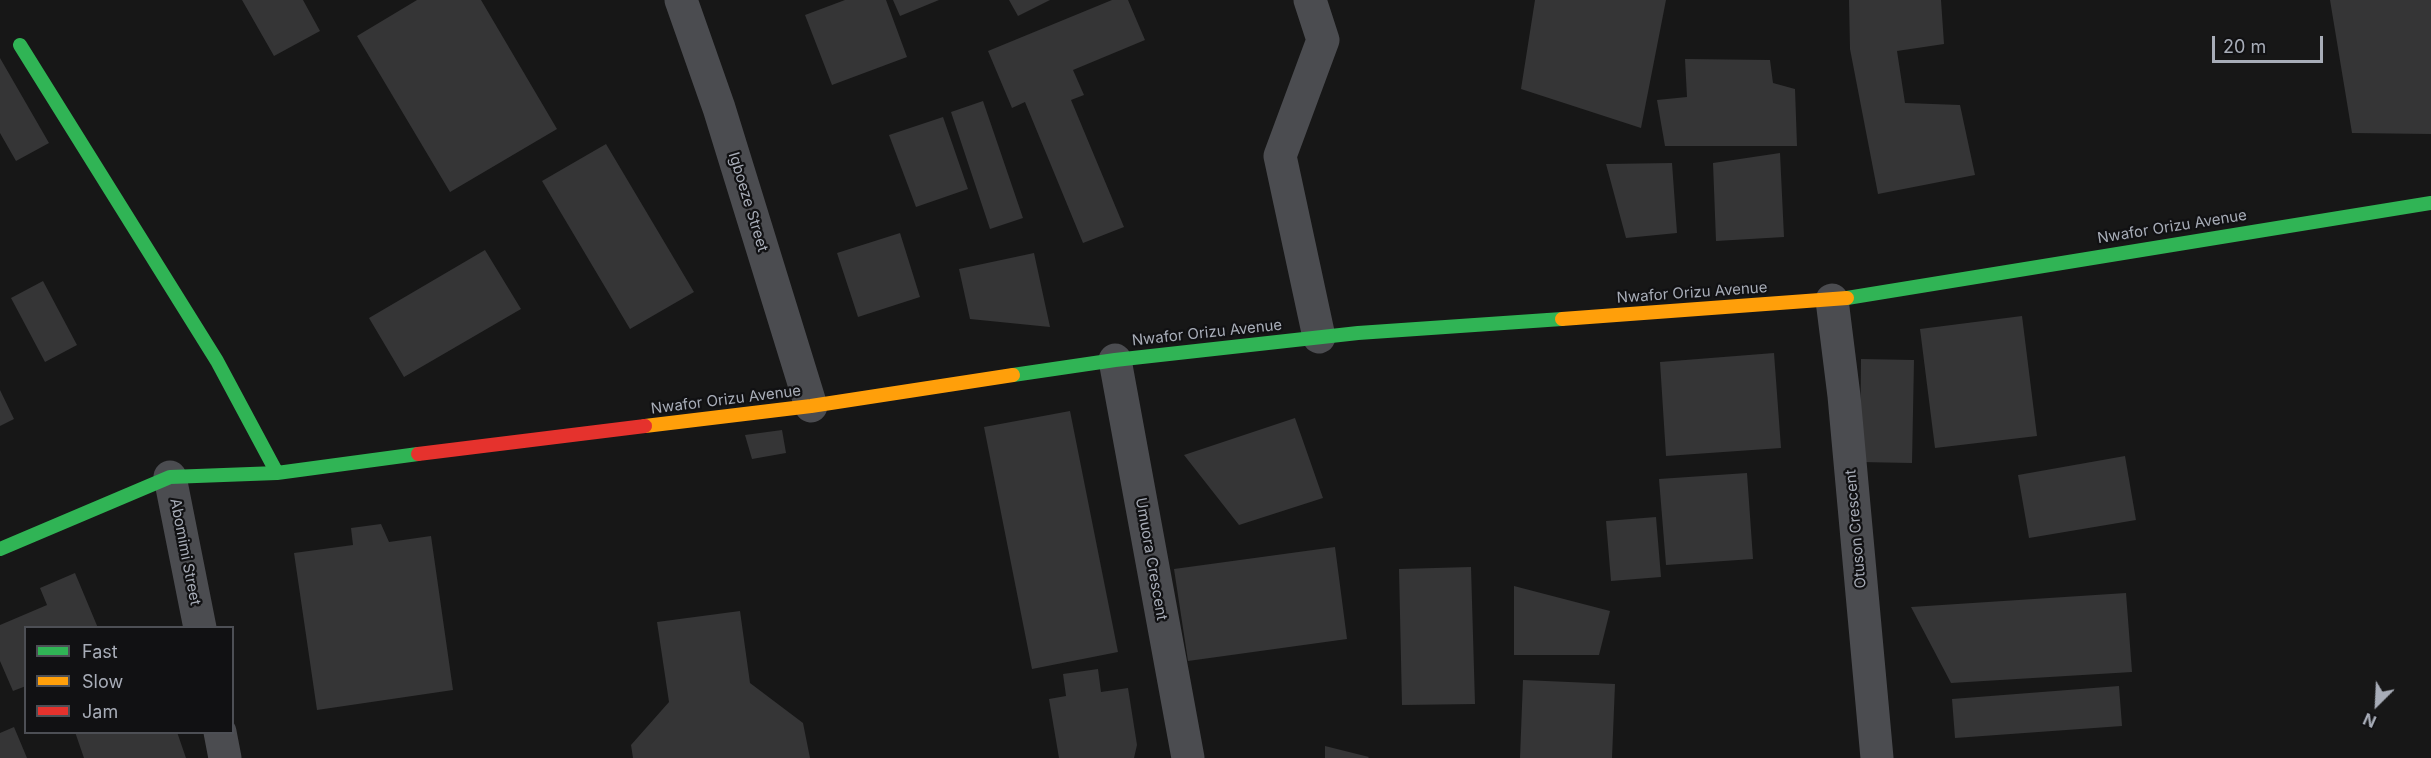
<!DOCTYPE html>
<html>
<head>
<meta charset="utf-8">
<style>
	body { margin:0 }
	#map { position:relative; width:2431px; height:758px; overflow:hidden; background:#171717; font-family:Inter,sans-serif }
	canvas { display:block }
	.legend { position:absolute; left:24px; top:626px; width:210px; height:108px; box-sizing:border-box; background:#111113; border:2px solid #4d4f55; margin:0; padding:8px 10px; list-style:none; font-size:18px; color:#a8adb8 }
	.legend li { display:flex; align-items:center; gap:12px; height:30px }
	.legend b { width:30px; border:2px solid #4d4f55 }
	.north { position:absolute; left:2347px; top:674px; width:60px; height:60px; -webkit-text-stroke:4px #111113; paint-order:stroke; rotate:204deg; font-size:16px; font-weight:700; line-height:24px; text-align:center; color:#a8adb8 }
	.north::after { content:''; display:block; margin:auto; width:21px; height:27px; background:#a8adb8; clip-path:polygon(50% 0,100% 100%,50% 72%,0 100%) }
	.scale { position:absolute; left:2212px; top:36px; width:111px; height:27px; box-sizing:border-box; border:3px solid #a8adb8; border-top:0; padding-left:8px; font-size:18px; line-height:21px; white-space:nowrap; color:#a8adb8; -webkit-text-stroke:4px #111113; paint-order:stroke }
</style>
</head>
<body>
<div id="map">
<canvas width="2431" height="758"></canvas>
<ul class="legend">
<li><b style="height:8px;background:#30b455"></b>Fast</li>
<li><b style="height:8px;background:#ff9f0a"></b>Slow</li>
<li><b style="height:8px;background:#e5322d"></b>Jam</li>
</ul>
<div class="north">N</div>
<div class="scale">20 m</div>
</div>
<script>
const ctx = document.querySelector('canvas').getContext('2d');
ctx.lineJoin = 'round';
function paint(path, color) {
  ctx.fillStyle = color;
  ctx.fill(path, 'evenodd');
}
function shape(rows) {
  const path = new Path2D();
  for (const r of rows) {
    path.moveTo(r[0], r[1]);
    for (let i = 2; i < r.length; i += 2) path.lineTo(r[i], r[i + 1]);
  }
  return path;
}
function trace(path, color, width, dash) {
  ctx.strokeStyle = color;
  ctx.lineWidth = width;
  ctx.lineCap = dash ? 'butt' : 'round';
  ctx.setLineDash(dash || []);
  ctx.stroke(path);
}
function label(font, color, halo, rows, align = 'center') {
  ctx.font = font + ' Inter,sans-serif';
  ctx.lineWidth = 4.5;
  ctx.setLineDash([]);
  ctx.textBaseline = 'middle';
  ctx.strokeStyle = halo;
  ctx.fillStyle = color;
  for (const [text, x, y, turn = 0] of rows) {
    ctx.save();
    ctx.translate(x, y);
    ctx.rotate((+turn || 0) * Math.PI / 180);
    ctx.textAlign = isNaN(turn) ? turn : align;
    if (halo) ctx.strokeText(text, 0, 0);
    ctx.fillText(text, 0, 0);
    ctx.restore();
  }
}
paint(shape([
	[242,0,303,0,320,31,274,56],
	[417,0,481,0,557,129,450,192,357,36],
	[845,0,886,0,907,57,832,85,805,15],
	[893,0,939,0,900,16],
	[1009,0,1050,0,1018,16],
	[1112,0,1128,0,1145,40,1073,70,1084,95,1071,100,1124,227,1083,243,1025,102,1012,108,988,51],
	[1535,0,1666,0,1641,128,1521,89],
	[1849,0,1941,0,1944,44,1897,51,1905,103,1960,105,1975,175,1878,194,1850,49],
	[2330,0,2431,0,2431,134,2352,133],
	[0,58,49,143,16,161,0,133],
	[1685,59,1770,60,1773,83,1795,89,1797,146,1665,146,1657,100,1687,97],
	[983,101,1023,218,990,229,951,112],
	[943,117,968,189,916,207,889,135],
	[606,144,694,292,630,329,542,181],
	[1780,153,1784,237,1716,241,1713,163],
	[1672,163,1677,233,1626,238,1606,164],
	[900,233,920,297,858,317,837,253],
	[485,250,521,309,404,377,369,318],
	[1034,253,1050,327,970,319,959,269],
	[43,281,77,345,45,362,11,298],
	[2022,316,2037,436,1935,448,1920,329],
	[1774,353,1781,448,1666,456,1660,362],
	[1861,359,1914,360,1912,463,1860,462],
	[0,390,14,419,0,426],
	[1070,411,1118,652,1032,669,984,427],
	[1295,418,1323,498,1239,525,1184,455],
	[782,430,786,453,752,459,745,435],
	[2125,456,2136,520,2029,538,2018,475],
	[1747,473,1753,559,1666,565,1659,479],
	[1656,517,1661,577,1611,581,1606,521],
	[381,524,389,542,431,536,453,690,317,710,294,553,353,545,351,528],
	[1335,547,1347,639,1188,661,1174,569],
	[1471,567,1475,704,1402,705,1399,569],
	[75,573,98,628,26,628,26,686,13,691,0,661,0,625,47,605,40,588],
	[1514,586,1610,611,1599,655,1514,655],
	[2126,593,2132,672,1951,683,1911,607],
	[740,611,750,683,803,723,810,758,633,758,631,745,669,702,657,622],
	[1098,669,1101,692,1128,688,1137,745,1134,758,1059,758,1049,699,1066,696,1063,674],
	[1523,680,1615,684,1612,758,1520,758],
	[2119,686,2122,726,1955,738,1952,699],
	[14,727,27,758,0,758,0,733],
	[75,732,177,732,186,758,84,758],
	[1325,746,1369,757,1368,758,1325,758]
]), '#353536');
trace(shape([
	[681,0,719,108,811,406],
	[1310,0,1323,40,1280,156,1319,337],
	[1832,300,1844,396,1877,758],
	[1115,360,1188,758],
	[170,477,200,628],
	[220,732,225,758]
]), '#4b4c50', 33);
trace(shape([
	[20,45,217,361,277,473],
	[1847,298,2431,203],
	[1013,375,1115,360,1358,333,1562,319],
	[0,549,170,477,277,473,418,454]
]), '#30b455', 14);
trace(shape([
	[1562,319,1847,298],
	[645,426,811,406,1013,375]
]), '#ff9f0a', 14);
trace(shape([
	[418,454,645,426]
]), '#e5322d', 14);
label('15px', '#a8adb8', '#111113', [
	["Igboeze Street",748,202,73],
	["Nwafor Orizu Avenue",2172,227,-9],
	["Nwafor Orizu Avenue",1692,293,-4],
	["Nwafor Orizu Avenue",1207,333,-6],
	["Nwafor Orizu Avenue",726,400,-7],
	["Otuson Crescent",1856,529,-95],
	["Abomimi Street",185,552,79],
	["Umuora Crescent",1151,559,80]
]);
</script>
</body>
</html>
